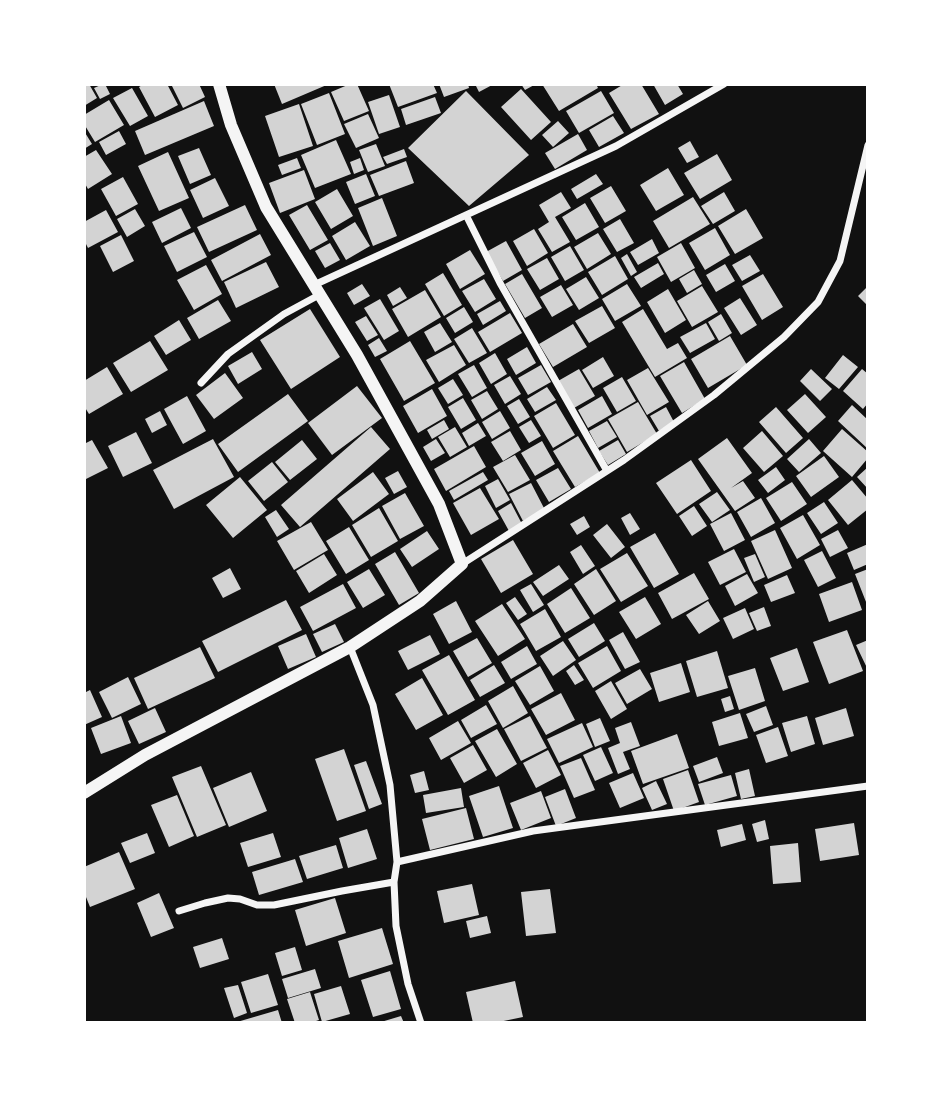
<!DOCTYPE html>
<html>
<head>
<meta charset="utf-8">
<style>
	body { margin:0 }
	#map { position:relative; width:952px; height:1107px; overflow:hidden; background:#111; font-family:"Noto Sans",sans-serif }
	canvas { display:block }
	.frame { position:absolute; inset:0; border:86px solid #fff; pointer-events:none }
</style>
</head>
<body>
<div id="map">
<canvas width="952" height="1107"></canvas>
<div class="frame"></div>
</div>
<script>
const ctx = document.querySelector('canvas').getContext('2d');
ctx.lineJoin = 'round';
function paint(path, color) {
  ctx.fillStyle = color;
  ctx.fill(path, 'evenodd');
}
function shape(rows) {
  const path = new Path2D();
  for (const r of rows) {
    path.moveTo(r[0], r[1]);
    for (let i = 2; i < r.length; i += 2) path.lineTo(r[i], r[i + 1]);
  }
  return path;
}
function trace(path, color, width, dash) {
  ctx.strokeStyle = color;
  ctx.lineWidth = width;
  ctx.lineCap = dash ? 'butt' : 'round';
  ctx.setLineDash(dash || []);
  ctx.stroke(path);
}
paint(shape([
	[84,84,89,84,97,98,84,106],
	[103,84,105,84,110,94,100,99,94,88],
	[144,84,167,84,178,105,155,117,139,87],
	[171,84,199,84,205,97,183,108],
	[274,84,329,84,282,104],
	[350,84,357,84,369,111,344,121,331,92],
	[389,84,433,84,437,93,398,107],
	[439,84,468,84,469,88,444,97],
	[475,84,494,84,479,92],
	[521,84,536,84,525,90],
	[542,84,596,84,598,88,559,111],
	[624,84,641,84,659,114,631,129,609,93],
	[653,84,677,84,683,94,665,105],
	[132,88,148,116,130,126,113,98],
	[521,89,551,122,531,140,501,107],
	[466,91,529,155,469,206,408,148],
	[601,91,614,113,579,133,566,111],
	[329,93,345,134,317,145,301,104],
	[389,95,400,127,379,134,368,102],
	[435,97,441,113,406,125,401,109],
	[109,100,124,125,95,142,84,124,84,115],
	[204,101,214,126,145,155,135,131],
	[299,104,313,146,279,157,265,116],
	[368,114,379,138,356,148,344,124],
	[613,116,624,133,599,147,589,130],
	[558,121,569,133,553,147,542,135],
	[84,131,92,144,84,149],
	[119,131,126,144,106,155,99,142],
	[578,134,587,150,555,169,545,153],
	[336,140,351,174,315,188,301,155],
	[690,141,699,157,687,163,678,148],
	[376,144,385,166,368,172,359,150],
	[199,148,211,175,190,184,178,156],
	[404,149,407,157,387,164,383,157],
	[96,150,112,174,88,189,84,182,84,157],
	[168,152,189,198,159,211,138,166],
	[717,154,732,180,700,199,684,173],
	[297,158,301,168,282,175,278,165],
	[360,158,364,170,354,174,350,162],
	[406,161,414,183,379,196,370,175],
	[668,168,684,195,656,211,640,185],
	[304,170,315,199,280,213,269,183],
	[366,174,375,196,355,204,346,182],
	[596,174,603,184,577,199,571,189],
	[123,177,138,204,116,216,101,189],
	[215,178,229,206,203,218,190,190],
	[611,186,626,211,605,223,590,198],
	[337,189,353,216,331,229,315,202],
	[561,192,571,208,555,217,570,242,552,252,538,229,549,222,539,205],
	[724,192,735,211,713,224,701,206],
	[693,197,710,224,669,248,653,221],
	[382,198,397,236,373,246,358,208],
	[585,203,599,227,576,240,562,217],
	[245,205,257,230,209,252,197,227],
	[307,205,328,240,310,250,289,215],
	[181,208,191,228,162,243,152,222],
	[135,209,145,226,127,237,117,219],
	[746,209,763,238,735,254,718,226],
	[106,210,118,232,88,248,84,240,84,222],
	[620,219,634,243,617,252,603,229],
	[355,222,370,246,346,260,332,236],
	[715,228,730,255,705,270,689,243],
	[534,229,548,253,527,266,513,241],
	[194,232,207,257,177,272,164,246],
	[598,233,611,254,587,269,574,247],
	[260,234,271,255,222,281,211,260],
	[121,235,134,261,113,272,100,246],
	[652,239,659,253,638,265,630,252],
	[506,241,522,270,503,281,486,252],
	[330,243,340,260,325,268,315,251],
	[681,243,695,268,671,282,657,257],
	[570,246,584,270,565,281,551,257],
	[470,250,485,274,460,289,446,264],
	[627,254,637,272,631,276,621,258],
	[750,255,760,271,742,281,732,265],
	[615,256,628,279,602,295,588,272],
	[547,258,559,279,540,290,527,269],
	[266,262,279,287,236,308,224,282],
	[658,263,664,274,641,288,634,277],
	[725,264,735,281,716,292,706,275],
	[206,265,222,294,194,310,177,280],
	[694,270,702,284,687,293,679,279],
	[443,273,462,305,444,316,425,284],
	[522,274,542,308,525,318,505,284],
	[763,274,783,307,762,320,742,286],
	[586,277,599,298,579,310,566,289],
	[484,279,496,299,475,312,462,291],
	[362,284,370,296,354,305,347,293],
	[627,284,641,306,615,321,602,299],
	[561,285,573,305,552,317,540,297],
	[702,286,718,312,692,327,677,301],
	[868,286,868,306,858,296],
	[400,287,407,298,393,306,387,295],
	[668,289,686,320,665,333,647,302],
	[425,290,441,317,408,337,392,309],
	[740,298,757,325,741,335,724,308],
	[380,299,399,331,384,340,364,308],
	[218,300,231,321,199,339,187,318],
	[500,301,506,311,483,325,477,314],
	[602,306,615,328,589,343,575,321],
	[464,307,473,322,455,333,446,318],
	[310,309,340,357,291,389,260,340],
	[643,309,667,349,678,343,687,358,655,377,622,322],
	[510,313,522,333,490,352,478,332],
	[721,314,732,333,719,341,708,322],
	[366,316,378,335,367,341,355,322],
	[179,320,191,340,166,355,154,336],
	[440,323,452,342,435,352,424,332],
	[706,323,715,339,690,353,680,337],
	[573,324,587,347,553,367,539,344],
	[472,328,487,353,469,363,454,339],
	[730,336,747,365,708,388,691,359],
	[379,338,387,351,375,357,368,345],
	[150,341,168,370,131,392,113,363],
	[410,341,435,383,404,401,380,359],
	[454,345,466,365,439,382,426,360],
	[527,347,536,363,516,375,507,359],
	[252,352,262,369,238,384,228,366],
	[495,353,507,374,491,384,479,363],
	[843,355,858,367,839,389,825,378],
	[603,357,614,376,593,388,582,370],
	[684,362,705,399,682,413,660,376],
	[474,365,487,388,472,397,458,374],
	[541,365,551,382,528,395,518,378],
	[107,367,123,394,89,414,84,406,84,381],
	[648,368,669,402,647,415,627,380],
	[579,369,595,396,574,408,558,381],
	[811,369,832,389,820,401,800,381],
	[862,369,868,374,868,403,863,409,843,391],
	[225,373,243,398,214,419,196,395],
	[510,376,521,394,505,404,494,385],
	[622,377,636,401,617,412,603,388],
	[453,379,463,395,448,404,438,388],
	[357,386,382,418,332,455,308,423],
	[547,387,556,400,535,412,527,399],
	[432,389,447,416,418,433,403,406],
	[487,391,498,409,482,419,471,400],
	[288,394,308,421,238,472,218,444],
	[805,394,826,417,808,433,787,410],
	[187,396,206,431,183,444,164,409],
	[602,396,612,414,588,428,578,410],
	[463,398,476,420,461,429,448,407],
	[519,399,530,417,518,424,507,406],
	[638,402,657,434,627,452,608,419],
	[556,403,575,435,553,448,534,416],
	[852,405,868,420,868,449,838,421],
	[666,407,674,422,659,431,650,416],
	[776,407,803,438,786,453,759,422],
	[160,411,167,425,152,433,145,419],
	[500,411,510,428,492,439,482,422],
	[444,420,449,429,432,439,427,430],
	[531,420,541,436,529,443,519,427],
	[607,421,617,437,598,448,589,431],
	[478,423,486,436,469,446,462,433],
	[371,427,390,449,300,527,281,505],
	[455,427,467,447,450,457,438,437],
	[842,429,868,452,868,458,852,477,823,451],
	[510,431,521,450,503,461,491,442],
	[762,431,783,456,764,472,743,448],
	[136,432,152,463,123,477,108,446],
	[578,436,600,473,575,487,553,451],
	[727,438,752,473,731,488,743,481,755,498,735,511,698,459],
	[213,439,234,477,174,509,153,470],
	[436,439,445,453,431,461,423,447],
	[809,439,821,453,799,472,787,459],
	[92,440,108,468,84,480,84,444],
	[302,440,317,459,290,480,275,462],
	[618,440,626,454,608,465,599,451],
	[542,441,555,464,535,476,521,453],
	[474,446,486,467,446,491,434,469],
	[515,455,530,480,508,492,493,467],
	[824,456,839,477,811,497,796,476],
	[691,460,711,491,677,514,656,483],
	[272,462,288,482,264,501,248,481],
	[776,467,785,480,768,493,758,480],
	[868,467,868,489,857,477],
	[558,468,571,489,549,502,536,480],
	[398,471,407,487,394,494,385,478],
	[373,472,389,494,353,521,337,499],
	[483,472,488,480,454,500,449,491],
	[240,477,267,510,233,538,206,505],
	[498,479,510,500,496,508,485,486],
	[852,480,868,499,868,509,848,525,828,500],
	[792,482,807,504,781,521,766,498],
	[531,483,545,510,523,521,509,494],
	[480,488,499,519,471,535,453,503],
	[717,492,730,510,712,522,699,504],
	[405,493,424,526,400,539,382,506],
	[761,498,775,523,751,537,737,512],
	[824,502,838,523,821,534,807,513],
	[511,503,522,524,509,531,498,511],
	[694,506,707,526,692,536,679,516],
	[379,508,398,541,371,557,352,525],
	[276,510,289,529,277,537,265,517],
	[630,513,640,529,630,535,621,518],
	[731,513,745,540,724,551,710,524],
	[803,515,820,545,797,559,780,528],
	[584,516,590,527,577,535,570,524],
	[311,522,328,550,294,570,277,541],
	[607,524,625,547,611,558,593,535],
	[349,527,369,560,346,574,326,541],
	[775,530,792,568,768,579,751,541],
	[838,530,848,548,830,557,821,539],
	[427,531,439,549,412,567,400,549],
	[655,533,679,574,654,588,630,547],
	[513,540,533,574,501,593,481,559],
	[868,544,868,564,854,570,847,553],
	[581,545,595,566,583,574,570,552],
	[734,549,746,572,720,585,708,562],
	[822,551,836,578,818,587,804,560],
	[395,552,419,593,399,605,375,564],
	[627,553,648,586,621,602,600,569],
	[324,554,337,575,309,593,296,571],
	[755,554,765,577,754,582,744,558],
	[559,565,569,579,543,596,533,582],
	[230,568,241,589,223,598,212,578],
	[369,569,385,595,363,608,347,582],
	[596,569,616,601,594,615,574,584],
	[868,569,868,607,855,574],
	[694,573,709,599,672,619,658,593],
	[747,574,758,593,735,606,725,586],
	[787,575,795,593,771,602,764,585],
	[852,582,862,610,829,622,819,594],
	[343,584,356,608,313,631,300,607],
	[531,584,544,605,533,612,520,590],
	[571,588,590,618,565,633,547,604],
	[515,597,527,614,518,620,506,603],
	[645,597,661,624,636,639,619,612],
	[286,600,302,630,218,672,202,641],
	[456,601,472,632,449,644,433,614],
	[708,601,720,621,699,634,686,615],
	[502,604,525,639,498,656,475,621],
	[764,607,771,626,757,631,749,613],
	[745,608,754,629,733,639,723,618],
	[545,609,561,637,536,651,520,624],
	[594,623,605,641,579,657,568,639],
	[335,624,344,642,322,652,313,634],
	[847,630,863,671,829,684,813,642],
	[623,632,640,662,625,669,609,640],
	[306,634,316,657,288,669,278,646],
	[430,635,440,654,408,670,398,651],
	[477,638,492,663,468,677,453,651],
	[868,640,868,670,856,645],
	[563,641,576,660,553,676,540,656],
	[527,646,537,664,511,679,501,662],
	[607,646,621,671,593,688,578,663],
	[200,647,215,678,148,709,134,678],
	[797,648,809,682,783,691,770,658],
	[717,651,728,688,697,697,686,661],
	[449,655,475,700,448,715,422,670],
	[681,663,690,692,659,702,650,673],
	[494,665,505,683,480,697,470,680],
	[574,665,584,680,575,685,566,671],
	[540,666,554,691,530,705,515,681],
	[755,668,765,701,739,710,728,676],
	[640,669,652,689,627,704,615,683],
	[128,677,141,704,112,718,99,692],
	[422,678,443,715,416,730,395,694],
	[611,681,627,709,611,719,595,691],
	[513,686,528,713,503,728,488,701],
	[90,690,102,717,84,725,84,693],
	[561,693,575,720,546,735,531,709],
	[730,696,734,709,725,712,721,699],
	[486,705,497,724,471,738,461,720],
	[766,706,773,725,754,732,746,714],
	[155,708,166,732,139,744,128,721],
	[846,708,854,736,823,745,815,718],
	[740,713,748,738,719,746,712,722],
	[121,716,131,743,101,754,91,728],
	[530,716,547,748,521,761,504,729],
	[807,716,815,744,791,752,782,723],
	[600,718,610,741,595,747,586,724],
	[458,721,471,743,441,760,429,738],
	[631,722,640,746,623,752,630,769,618,774,608,748,620,743,615,728],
	[582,723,593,747,559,763,547,739],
	[778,727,788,756,766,763,756,735],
	[497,729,517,764,496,777,475,741],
	[677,734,689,768,643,784,631,751],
	[473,745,487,770,464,783,450,758],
	[601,747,613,773,595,781,583,755],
	[344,749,366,811,337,821,315,759],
	[548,750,561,775,536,788,523,763],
	[717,757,723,773,699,782,693,766],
	[581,758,595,790,574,798,560,766],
	[366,761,382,804,369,809,354,765],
	[201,766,226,825,197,837,172,777],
	[749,769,755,796,741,799,735,773],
	[688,770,699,802,674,811,663,779],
	[424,771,429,790,415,793,410,775],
	[251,772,267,811,229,827,213,788],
	[633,773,644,798,620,808,609,783],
	[731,775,737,796,705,805,698,784],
	[656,781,667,804,652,810,642,788],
	[499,786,513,828,483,837,469,796],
	[461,788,464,807,426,813,423,795],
	[565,789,576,818,556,826,545,797],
	[541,791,551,818,521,830,510,803],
	[177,795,194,836,169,847,151,805],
	[466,808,474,839,430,850,422,819],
	[765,820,769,839,757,842,752,824],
	[854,823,859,855,820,861,815,829],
	[742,824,746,840,721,847,717,830],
	[367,829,377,859,348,868,339,838],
	[147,833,155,853,130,863,121,843],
	[273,833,281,857,248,867,240,843],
	[798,843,801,882,773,884,770,846],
	[336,845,343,868,307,879,299,856],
	[119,852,135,889,90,907,84,892,84,867],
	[295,859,303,882,259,895,252,872],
	[472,884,479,915,444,923,437,891],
	[550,889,556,933,526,936,521,892],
	[159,893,174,928,151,937,137,903],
	[335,898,346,933,306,946,295,910],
	[487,916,491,933,470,938,466,921],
	[382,928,393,964,349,978,338,941],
	[222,938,229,959,200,968,193,947],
	[295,947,302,970,282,976,275,953],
	[315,969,321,988,288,998,282,979],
	[390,971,401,1009,373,1017,361,980],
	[268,974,278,1005,251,1013,241,982],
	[515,981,523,1017,494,1023,473,1023,466,992],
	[238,985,247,1013,234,1018,224,988],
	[341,986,350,1014,322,1022,314,994],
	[310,992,319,1020,310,1023,295,1023,287,999],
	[278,1010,282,1023,237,1023,237,1022],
	[401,1016,404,1023,381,1023,381,1022]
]), '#d3d3d3');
trace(shape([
	[466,215,500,283,607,471],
	[314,285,616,146,724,84],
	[201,383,228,354,284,314,319,295],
	[462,564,624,460,714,395,784,337,818,302,840,261,868,145],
	[350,647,373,705,390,785,397,862,394,882,396,926,408,984,421,1023],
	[397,862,533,831,868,786],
	[179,911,205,903,228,898,240,899,257,905,274,905,342,891,394,882]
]), '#f5f5f5', 7);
trace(shape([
	[84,793,145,755,350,647,420,601,462,564,439,504,357,355,266,207,231,125,219,84]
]), '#f5f5f5', 12);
</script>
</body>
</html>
